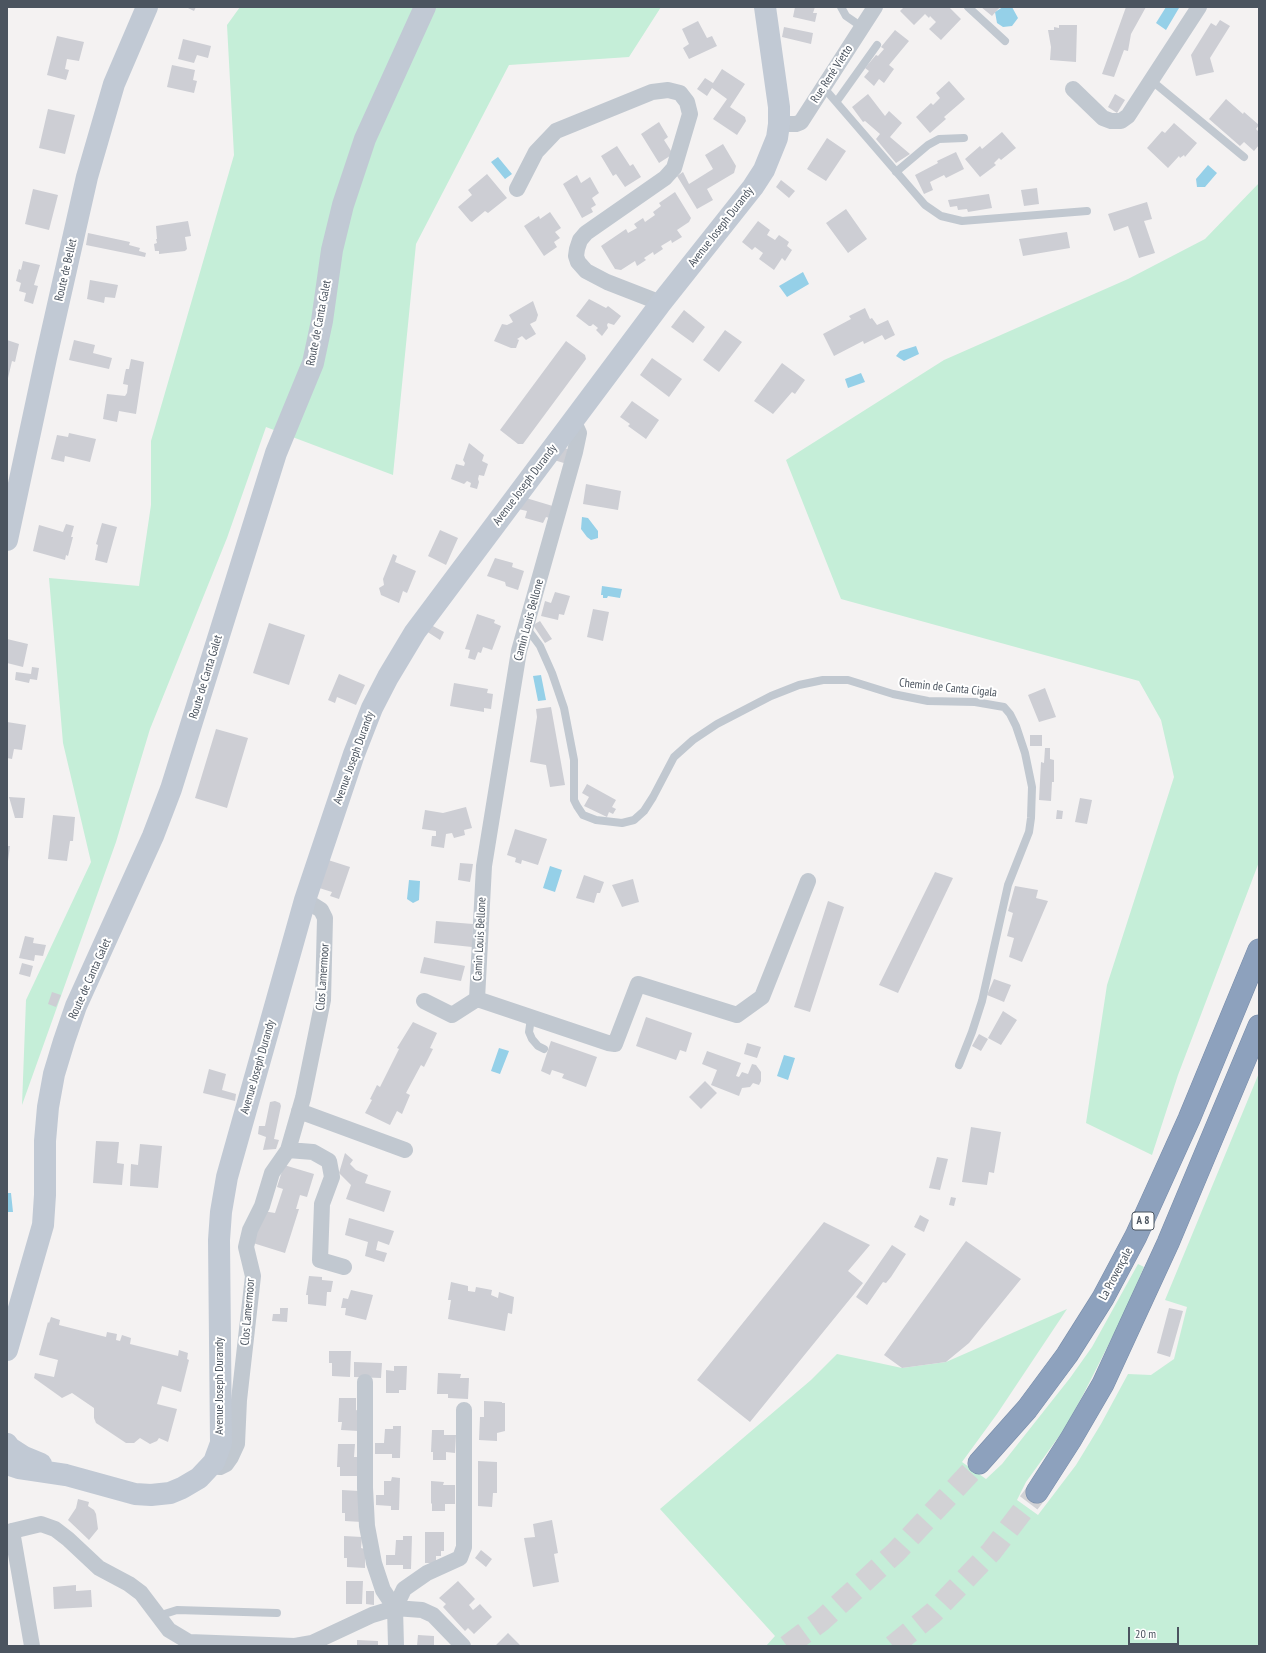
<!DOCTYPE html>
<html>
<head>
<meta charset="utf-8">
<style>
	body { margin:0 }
	#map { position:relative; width:1266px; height:1653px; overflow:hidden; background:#f4f2f2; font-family:"PT Sans Narrow",sans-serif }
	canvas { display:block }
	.frame { position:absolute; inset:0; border:8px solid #4b545f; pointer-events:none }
	.scale { position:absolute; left:1128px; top:1627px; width:51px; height:18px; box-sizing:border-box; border:2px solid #4b545f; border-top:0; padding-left:5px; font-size:12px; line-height:14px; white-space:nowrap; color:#4b545f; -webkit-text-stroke:3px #fff; paint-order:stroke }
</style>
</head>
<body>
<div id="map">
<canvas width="1266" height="1653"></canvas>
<div class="frame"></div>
<div class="scale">20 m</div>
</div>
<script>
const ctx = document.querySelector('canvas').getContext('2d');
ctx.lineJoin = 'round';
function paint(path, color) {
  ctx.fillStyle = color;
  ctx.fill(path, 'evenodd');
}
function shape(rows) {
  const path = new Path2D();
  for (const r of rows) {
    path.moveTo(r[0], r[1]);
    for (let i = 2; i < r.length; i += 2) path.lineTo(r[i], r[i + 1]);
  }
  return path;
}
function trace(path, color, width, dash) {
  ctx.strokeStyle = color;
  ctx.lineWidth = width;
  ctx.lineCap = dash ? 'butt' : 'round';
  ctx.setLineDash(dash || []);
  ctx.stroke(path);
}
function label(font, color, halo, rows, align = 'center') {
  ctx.font = font + ' "PT Sans Narrow",sans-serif';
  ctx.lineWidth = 4;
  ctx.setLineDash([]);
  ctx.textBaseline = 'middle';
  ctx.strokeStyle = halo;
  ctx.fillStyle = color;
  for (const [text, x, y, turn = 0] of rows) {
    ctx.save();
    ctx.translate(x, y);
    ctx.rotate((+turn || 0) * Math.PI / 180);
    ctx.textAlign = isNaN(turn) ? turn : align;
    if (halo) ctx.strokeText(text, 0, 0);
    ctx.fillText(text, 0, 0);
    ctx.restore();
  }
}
paint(shape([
	[240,7,661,7,629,57,509,65,416,244,393,475,266,427,227,538,150,729,116,842,22,1105,26,1000,91,862,63,743,49,578,139,586,151,505,151,441,234,155,227,25],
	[1259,183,1259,862,1178,1075,1152,1155,1086,1123,1107,985,1174,777,1161,720,1139,681,841,599,786,460,944,360,1128,279,1205,239],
	[1259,1073,1259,1646,766,1646,775,1636,660,1509,811,1380,837,1354,902,1368,946,1362,1067,1309,997,1414,962,1462,986,1479,1002,1464,1070,1378,1092,1347,1138,1264,1144,1267,1124,1314,1083,1395,1065,1428,1026,1482,1017,1500,1038,1515,1076,1465,1101,1424,1128,1374,1151,1375,1174,1359,1187,1307,1165,1300]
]), '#c5eed8');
paint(shape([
	[1003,7,1012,7,1018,18,1012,26,1003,27,997,23,995,12],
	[1166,7,1179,8,1166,30,1156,23],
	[498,157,512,174,505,179,491,162],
	[1208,165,1217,173,1205,187,1197,187,1196,179],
	[803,272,809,284,787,297,779,286],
	[916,346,919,354,904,361,896,356,900,351],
	[861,373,865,382,848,388,845,379],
	[582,517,588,518,598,531,598,538,591,540,587,537,581,529],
	[602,586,622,589,620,598,608,596,607,598,603,598,603,595,601,595],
	[541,675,546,700,538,701,533,676],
	[550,866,562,870,555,892,543,888],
	[409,880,420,881,419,900,413,903,407,899],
	[499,1048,509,1051,500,1074,491,1071],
	[784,1055,795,1058,788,1080,777,1076],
	[7,1193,11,1193,13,1212,7,1212]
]), '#95d0e8');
paint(shape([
	[186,7,196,7,194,11],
	[795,7,815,7,813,13,817,13,815,22,793,17],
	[904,7,949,7,961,19,941,40,929,29,936,22,930,16,929,18,925,14,914,25,900,11],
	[981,7,1000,7,992,16],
	[1126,7,1146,7,1131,34,1128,51,1124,50,1114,77,1102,74],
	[1220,20,1230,26,1210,58,1214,72,1196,76,1191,55,1211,23,1216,26],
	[698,21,707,38,712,36,717,46,689,59,683,48,689,44,682,29],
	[1059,25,1077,25,1076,62,1050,60,1051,47,1048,30,1054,30,1054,27,1059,28],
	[784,27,813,33,811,44,782,37],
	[895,30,909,41,889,65,894,69,884,83,879,79,874,86,864,77,869,71,865,68,876,55,878,56,884,49,881,47],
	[57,36,84,42,79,61,67,59,65,69,69,70,66,80,47,75],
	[183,39,211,46,208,58,197,55,194,63,178,59],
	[172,65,195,70,193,80,197,81,194,93,167,87],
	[722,69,745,84,730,107,745,117,746,121,737,135,713,119,727,99,712,88,707,96,697,89,705,78,713,83],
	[949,81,965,99,944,117,946,119,930,133,916,117,931,103,933,105,940,98,936,93],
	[868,94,885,116,889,111,902,123,890,137,910,154,896,163,876,139,880,134,865,121,863,122,852,107],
	[1115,94,1125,100,1117,113,1108,107],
	[1226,99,1243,114,1244,112,1259,125,1256,129,1259,132,1259,145,1254,151,1244,142,1240,146,1209,119],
	[48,109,75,115,65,154,39,148],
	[659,122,668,137,664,140,673,154,659,163,641,134],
	[1174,123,1197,143,1185,157,1184,155,1180,158,1179,156,1168,168,1147,148,1162,131,1165,133],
	[1002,132,1016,148,1001,160,999,158,994,163,996,165,980,177,965,159,980,146,982,149],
	[827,138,846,151,826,181,807,169],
	[723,144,736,166,734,173,707,189,713,200,697,209,677,176,683,172,689,184,713,169,705,155],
	[617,146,630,166,633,164,641,177,625,187,616,174,613,176,601,156],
	[956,152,964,169,946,178,944,175,930,182,933,190,924,194,915,175,938,163,937,161],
	[487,174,507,198,488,213,485,211,472,222,470,221,458,207,472,195,468,190],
	[577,175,581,183,590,177,599,193,592,198,596,205,591,208,593,212,582,218,563,184],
	[781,180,795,191,789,198,776,187],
	[1037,188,1039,204,1024,206,1021,190],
	[33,189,58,195,49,230,25,224],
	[675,192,691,218,689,222,677,230,682,237,672,243,671,240,661,246,663,249,654,255,653,252,644,258,646,260,637,266,635,261,621,270,615,269,601,246,626,229,628,233,637,228,634,224,643,218,645,222,655,215,653,212,661,206,659,203],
	[989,194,992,208,968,212,967,209,958,210,957,206,950,207,948,200],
	[1147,202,1152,219,1144,221,1155,253,1139,258,1128,226,1114,231,1108,214],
	[846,209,867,239,848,253,826,223],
	[550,212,561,228,555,232,560,238,554,242,557,247,544,256,524,226,539,216,540,219],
	[188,221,191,236,185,237,187,249,185,251,159,254,159,251,155,251,154,244,157,243,156,239,157,239,156,226],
	[758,221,770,230,767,235,775,240,779,235,789,242,787,246,792,250,785,261,782,258,774,270,759,259,763,253,755,247,752,250,742,242],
	[1067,232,1070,248,1023,256,1019,239],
	[88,233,130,242,129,245,140,248,139,251,146,253,145,257,86,245],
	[23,261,40,265,34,285,38,286,33,304,24,301,26,293,19,291,21,283,16,281,19,269,21,270],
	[90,280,118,285,115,298,105,297,104,303,87,299],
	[589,299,606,308,608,306,621,316,614,325,608,323,607,325,608,328,602,336,596,330,598,328,593,324,591,326,589,326,576,316],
	[533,301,538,315,536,321,530,324,536,334,526,340,522,336,517,339,519,340,516,348,511,348,494,341,502,324,507,325,513,322,509,315],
	[865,308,870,319,872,318,877,325,888,320,895,335,885,340,882,335,864,344,863,341,834,356,823,334,851,319,849,316],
	[684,310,705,327,693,343,671,327],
	[725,330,742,342,719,372,703,360],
	[7,340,19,344,15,362,12,361,8,378],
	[74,340,95,345,93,353,112,358,109,369,69,360],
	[566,341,585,355,586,359,523,444,518,444,500,430],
	[652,358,682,379,669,397,640,375],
	[131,359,144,362,136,414,119,411,117,422,103,419,107,394,125,396,127,393,128,385,123,384,125,373,126,369,129,369],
	[782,363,805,380,795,394,792,392,773,414,754,401],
	[632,401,659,420,646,439,628,426,630,424,620,417],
	[69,433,96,439,90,462,65,456,64,462,51,459,57,435,68,437],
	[469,443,484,455,482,461,488,464,484,476,479,475,478,479,479,482,477,489,470,487,471,483,467,481,464,484,451,479,456,464,464,466,465,463,463,460],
	[564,448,571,450,567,464,554,460],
	[586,484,621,491,618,510,583,504],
	[526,498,556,507,553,519,546,517,543,523,525,518,527,511,518,509],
	[102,523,117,527,107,563,95,560,98,545,96,544],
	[66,524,74,526,71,537,73,537,68,556,66,555,65,560,33,551,39,525,63,532],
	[440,530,458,538,446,565,428,556],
	[393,554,397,556,395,562,416,571,407,593,403,591,399,603,381,595,379,588,384,585,383,579],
	[495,558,513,563,512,567,524,571,518,590,506,586,505,582,487,576],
	[555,592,570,596,564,615,559,614,558,620,541,616,545,601,551,603],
	[593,609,609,612,603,641,587,637],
	[477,614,495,620,494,623,501,626,492,650,483,647,481,653,478,652,475,660,468,658,470,650,465,649],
	[540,621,552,639,545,643,533,625],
	[269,623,305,635,289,685,253,673],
	[431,625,444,632,440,640,426,631],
	[7,639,28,644,23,667,7,663],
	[32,667,39,668,37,680,30,679,29,683,15,680,16,672,31,674],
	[339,674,365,685,356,705,337,697,335,703,328,700],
	[454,683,488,689,487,693,493,694,491,709,484,708,484,712,450,706],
	[1045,688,1056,717,1039,722,1028,695],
	[551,707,565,785,550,787,546,765,530,762,537,717,536,709],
	[7,722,26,725,22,750,14,749,12,759,7,758],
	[216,729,248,738,227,808,195,798],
	[1030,735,1042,735,1042,746,1030,746],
	[1045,748,1050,748,1050,759,1054,760,1054,782,1052,782,1051,801,1039,800,1041,762,1044,763],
	[587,784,616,800,612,807,616,809,613,814,609,812,607,817,584,806,589,797,582,793],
	[9,797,25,798,23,818,15,818],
	[1080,798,1092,800,1087,824,1075,822],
	[466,807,472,828,464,830,465,835,454,838,452,833,446,834,444,848,431,846,432,836,436,836,436,831,422,829,425,810,443,813],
	[1057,810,1063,811,1062,819,1056,819],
	[53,815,75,817,73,841,70,841,67,861,48,859],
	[515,829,547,839,538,865,522,860,521,864,515,862,516,858,507,855],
	[7,846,10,846,8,861,7,861],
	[325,859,350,867,339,899,330,896,332,892,316,887],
	[460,863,473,864,470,882,458,880],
	[935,872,953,878,898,993,879,985],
	[584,875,604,882,600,893,597,893,594,903,576,898],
	[633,879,639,902,622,907,612,885],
	[1015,886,1038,890,1036,898,1048,901,1022,962,1009,957,1014,938,1007,936,1013,913,1008,911],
	[828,901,844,907,810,1012,794,1007],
	[436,921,473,924,472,947,434,943],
	[25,936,34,938,33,943,46,945,43,956,35,955,34,961,19,958],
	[424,957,465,966,461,981,420,973],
	[22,963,33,966,30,977,19,974],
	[994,979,1011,985,1004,1002,987,995],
	[52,992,61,995,56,1007,48,1004],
	[1003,1011,1017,1020,1001,1045,988,1038],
	[646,1017,692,1033,686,1052,680,1050,676,1060,636,1046],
	[413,1022,437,1033,430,1048,433,1049,424,1067,421,1065,406,1093,410,1095,402,1114,397,1111,390,1125,365,1113,372,1100,370,1099,377,1085,380,1087,399,1049,397,1048],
	[979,1034,988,1039,981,1051,972,1046],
	[551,1041,597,1057,586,1087,562,1078,564,1074,552,1070,550,1075,541,1071],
	[747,1043,761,1047,757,1058,744,1054],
	[707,1051,741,1063,736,1076,739,1077,742,1072,748,1074,752,1064,756,1065,761,1072,761,1081,759,1085,753,1083,750,1087,742,1088,739,1096,711,1085,717,1070,702,1064],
	[209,1069,226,1074,222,1090,236,1094,235,1101,203,1093],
	[705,1081,717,1093,701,1109,689,1097],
	[275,1101,280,1103,281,1106,274,1139,279,1140,276,1149,263,1150,266,1137,258,1134,259,1126,265,1126,270,1102],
	[971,1127,1001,1132,994,1173,989,1172,987,1185,962,1182],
	[96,1141,119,1142,117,1163,124,1164,122,1185,93,1183],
	[140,1144,162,1146,158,1188,130,1186,131,1164,138,1165],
	[345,1153,353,1160,350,1164,356,1170,368,1175,365,1183,391,1191,384,1212,346,1199,351,1185,339,1173],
	[937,1157,948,1159,940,1190,929,1188],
	[284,1165,314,1174,307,1197,300,1195,296,1209,299,1209,285,1253,253,1243,263,1211,275,1213,283,1189,277,1187],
	[951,1197,956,1198,954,1206,949,1205],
	[920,1215,929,1220,924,1232,914,1227],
	[349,1218,394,1231,389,1245,378,1241,376,1250,387,1253,384,1262,365,1256,368,1242,345,1235],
	[824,1222,870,1245,848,1271,863,1283,750,1422,697,1380],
	[966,1241,1021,1279,969,1343,946,1362,902,1368,884,1355],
	[892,1245,906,1254,891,1277,886,1283,883,1282,867,1305,856,1297],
	[309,1276,322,1277,322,1280,333,1281,331,1292,327,1292,326,1306,308,1304,308,1295,306,1295],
	[451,1282,468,1286,468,1291,475,1292,476,1287,492,1290,491,1295,498,1298,499,1292,514,1297,512,1314,508,1313,505,1331,448,1319,451,1300,448,1300],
	[351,1290,373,1295,366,1320,345,1315,346,1308,341,1308,343,1298,348,1299],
	[280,1308,288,1308,287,1322,272,1321,273,1314,280,1314],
	[1169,1308,1183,1311,1170,1357,1157,1353],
	[51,1317,60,1320,59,1325,106,1337,107,1332,117,1334,116,1340,120,1341,122,1335,131,1338,130,1344,178,1356,179,1350,188,1353,187,1359,189,1360,181,1392,162,1386,157,1404,177,1409,168,1442,159,1438,157,1441,150,1444,140,1438,134,1443,126,1443,96,1423,94,1418,94,1408,72,1393,62,1398,34,1378,35,1373,54,1377,58,1360,39,1355,48,1322,49,1323],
	[329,1351,351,1351,350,1377,332,1376,332,1363,329,1363],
	[354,1362,382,1363,381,1378,354,1377],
	[394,1366,407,1366,406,1390,399,1390,399,1393,386,1393,386,1370,394,1371],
	[438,1373,461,1374,460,1378,469,1378,468,1399,448,1398,448,1394,437,1394],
	[339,1398,356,1398,356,1410,359,1411,359,1431,341,1430,342,1422,338,1422],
	[484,1401,502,1402,502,1403,505,1403,505,1431,497,1433,497,1441,479,1440,480,1417,484,1417],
	[393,1426,401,1426,400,1458,392,1458,392,1454,375,1454,375,1443,384,1443,385,1429,393,1429],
	[432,1430,444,1430,444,1435,456,1435,455,1453,446,1452,446,1460,433,1460,433,1452,431,1452],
	[338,1444,355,1444,354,1457,359,1457,359,1476,340,1476,340,1467,337,1467],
	[478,1461,497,1462,497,1493,493,1493,492,1507,478,1506],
	[392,1477,400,1478,399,1510,391,1510,391,1506,376,1505,376,1495,384,1495,384,1481,391,1481],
	[431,1481,444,1482,443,1485,455,1485,455,1504,445,1504,445,1511,432,1511,432,1503,431,1504],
	[342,1490,359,1491,362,1522,345,1521,345,1513,342,1513],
	[78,1499,89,1502,88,1506,94,1510,96,1514,98,1529,89,1540,68,1520,76,1508],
	[552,1520,558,1553,554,1554,559,1582,533,1587,524,1538,535,1537,533,1524],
	[425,1532,444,1532,444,1551,441,1551,441,1556,436,1556,436,1563,425,1563],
	[344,1536,362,1537,361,1548,365,1549,365,1568,347,1567,347,1558,344,1558],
	[403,1536,412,1536,411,1569,403,1569,403,1565,386,1565,386,1555,395,1555,396,1540,403,1540],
	[481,1550,492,1559,486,1567,475,1558],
	[346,1581,363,1581,362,1604,346,1604],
	[458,1581,475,1599,469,1605,473,1610,480,1604,492,1617,474,1634,468,1628,465,1631,443,1607,446,1604,439,1598],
	[76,1585,76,1591,91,1590,92,1607,54,1609,53,1587],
	[366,1591,374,1591,374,1605,366,1604],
	[508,1633,520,1645,519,1646,495,1646],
	[418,1635,434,1636,434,1646,417,1646],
	[357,1640,378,1641,378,1646,357,1646]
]), '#cdced4');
trace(shape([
	[787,1646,821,1621,896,1552,979,1463],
	[893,1646,933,1613,991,1552,1037,1492]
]), '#d2d2d5', 22, [22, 11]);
const highway = shape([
	[979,1463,1027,1409,1067,1355,1103,1298,1136,1236,1189,1119,1259,950],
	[1037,1492,1071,1439,1103,1384,1168,1243,1259,1026]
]);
trace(highway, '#788ca9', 23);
trace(shape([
	[841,7,846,16,862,27],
	[968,7,1005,41],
	[1152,81,1244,157],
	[824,88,925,205,941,216,962,221,1087,211],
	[837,101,877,45],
	[896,172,928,145,939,139,964,138],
	[526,627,540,646,552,673,564,708,574,760,574,800,577,806,583,815,596,820,622,823,634,820,644,811,653,797,674,757,693,740,717,724,771,696,799,685,823,680,848,680,893,694,928,701,975,702,1004,707,1010,714,1016,726,1025,753,1032,787,1031,818,1029,832,1008,885,982,1001,972,1032,959,1065],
	[531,1018,529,1032,532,1039,538,1046,544,1049],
	[158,1616,177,1610,277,1613]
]), '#c1c8d0', 8);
trace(shape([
	[1073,89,1103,118,1111,121,1121,121,1128,116,1199,7],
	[779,124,796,124,801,122,875,7],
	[517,189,536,152,556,131,652,92,668,90,680,93,687,102,690,114,674,168,665,178,586,233,580,240,577,249,576,256,578,262,586,271,607,282,661,303],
	[574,422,579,433,575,452,519,651,484,866,477,999,608,1043,615,1044,638,984,737,1015,762,997,808,881],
	[424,1001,452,1015,477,999],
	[299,1111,405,1150],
	[288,1150,313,1152,329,1161,332,1177,322,1204,320,1260,344,1267],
	[365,1382,365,1488,367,1526,374,1563,383,1590,395,1608,396,1646],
	[210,1466,220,1467,226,1464,231,1457,237,1444,239,1400,253,1276,246,1247,250,1230,262,1206,272,1173,288,1150,303,1098,323,1000,325,918,321,910,305,900],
	[12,1531,41,1524,55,1529,68,1539,99,1568,129,1584,141,1593,169,1630,189,1642,295,1646,312,1643,372,1615,395,1608,404,1589,427,1573,460,1558,464,1547,464,1410],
	[12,1531,32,1646],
	[395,1608,422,1610,433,1615,463,1646]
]), '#c1c8d0', 16);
trace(shape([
	[7,540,46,358,87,177,114,84,147,7],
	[7,1350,43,1225,45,1195,45,1141,48,1107,54,1074,64,1041,76,1006,153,836,171,789,276,453,313,363,322,321,332,250,343,205,365,139,425,7],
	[7,1444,10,1448,24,1457,41,1464],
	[7,1464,19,1468,66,1475,135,1494,151,1495,170,1493,182,1488,199,1478,214,1462,221,1443,219,1240,221,1212,227,1177,305,900,354,754,372,708,388,677,415,632,661,303,753,187,764,170,777,138,779,124,779,107,765,7]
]), '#c1c9d4', 22);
trace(highway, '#8da1bd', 22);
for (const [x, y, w] of [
	[1143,1221,22]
]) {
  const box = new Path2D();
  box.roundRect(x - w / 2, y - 9, w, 18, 3);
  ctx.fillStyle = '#fff';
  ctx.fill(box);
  trace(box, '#4b545f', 1);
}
label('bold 11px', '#4b545f', null, [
	["A 8",1143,1221]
]);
label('12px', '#4b545f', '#fff', [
	["Rue René Vietto",832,74,-57],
	["Avenue Joseph Durandy",721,227,-52],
	["Route de Bellet",66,270,-77],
	["Route de Canta Galet",319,323,-79],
	["Avenue Joseph Durandy",525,485,-53],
	["Camin Louis Bellone",529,620,-75],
	["Route de Canta Galet",206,677,-73],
	["Chemin de Canta Cigala",948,688,6],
	["Avenue Joseph Durandy",354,758,-70],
	["Camin Louis Bellone",480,939,-87],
	["Clos Lamermoor",323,977,-86],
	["Route de Canta Galet",90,979,-66],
	["Avenue Joseph Durandy",258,1067,-74],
	["La Provençale",1116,1274,-62],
	["Clos Lamermoor",248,1312,-85],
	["Avenue Joseph Durandy",220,1386,-90]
]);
</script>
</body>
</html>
